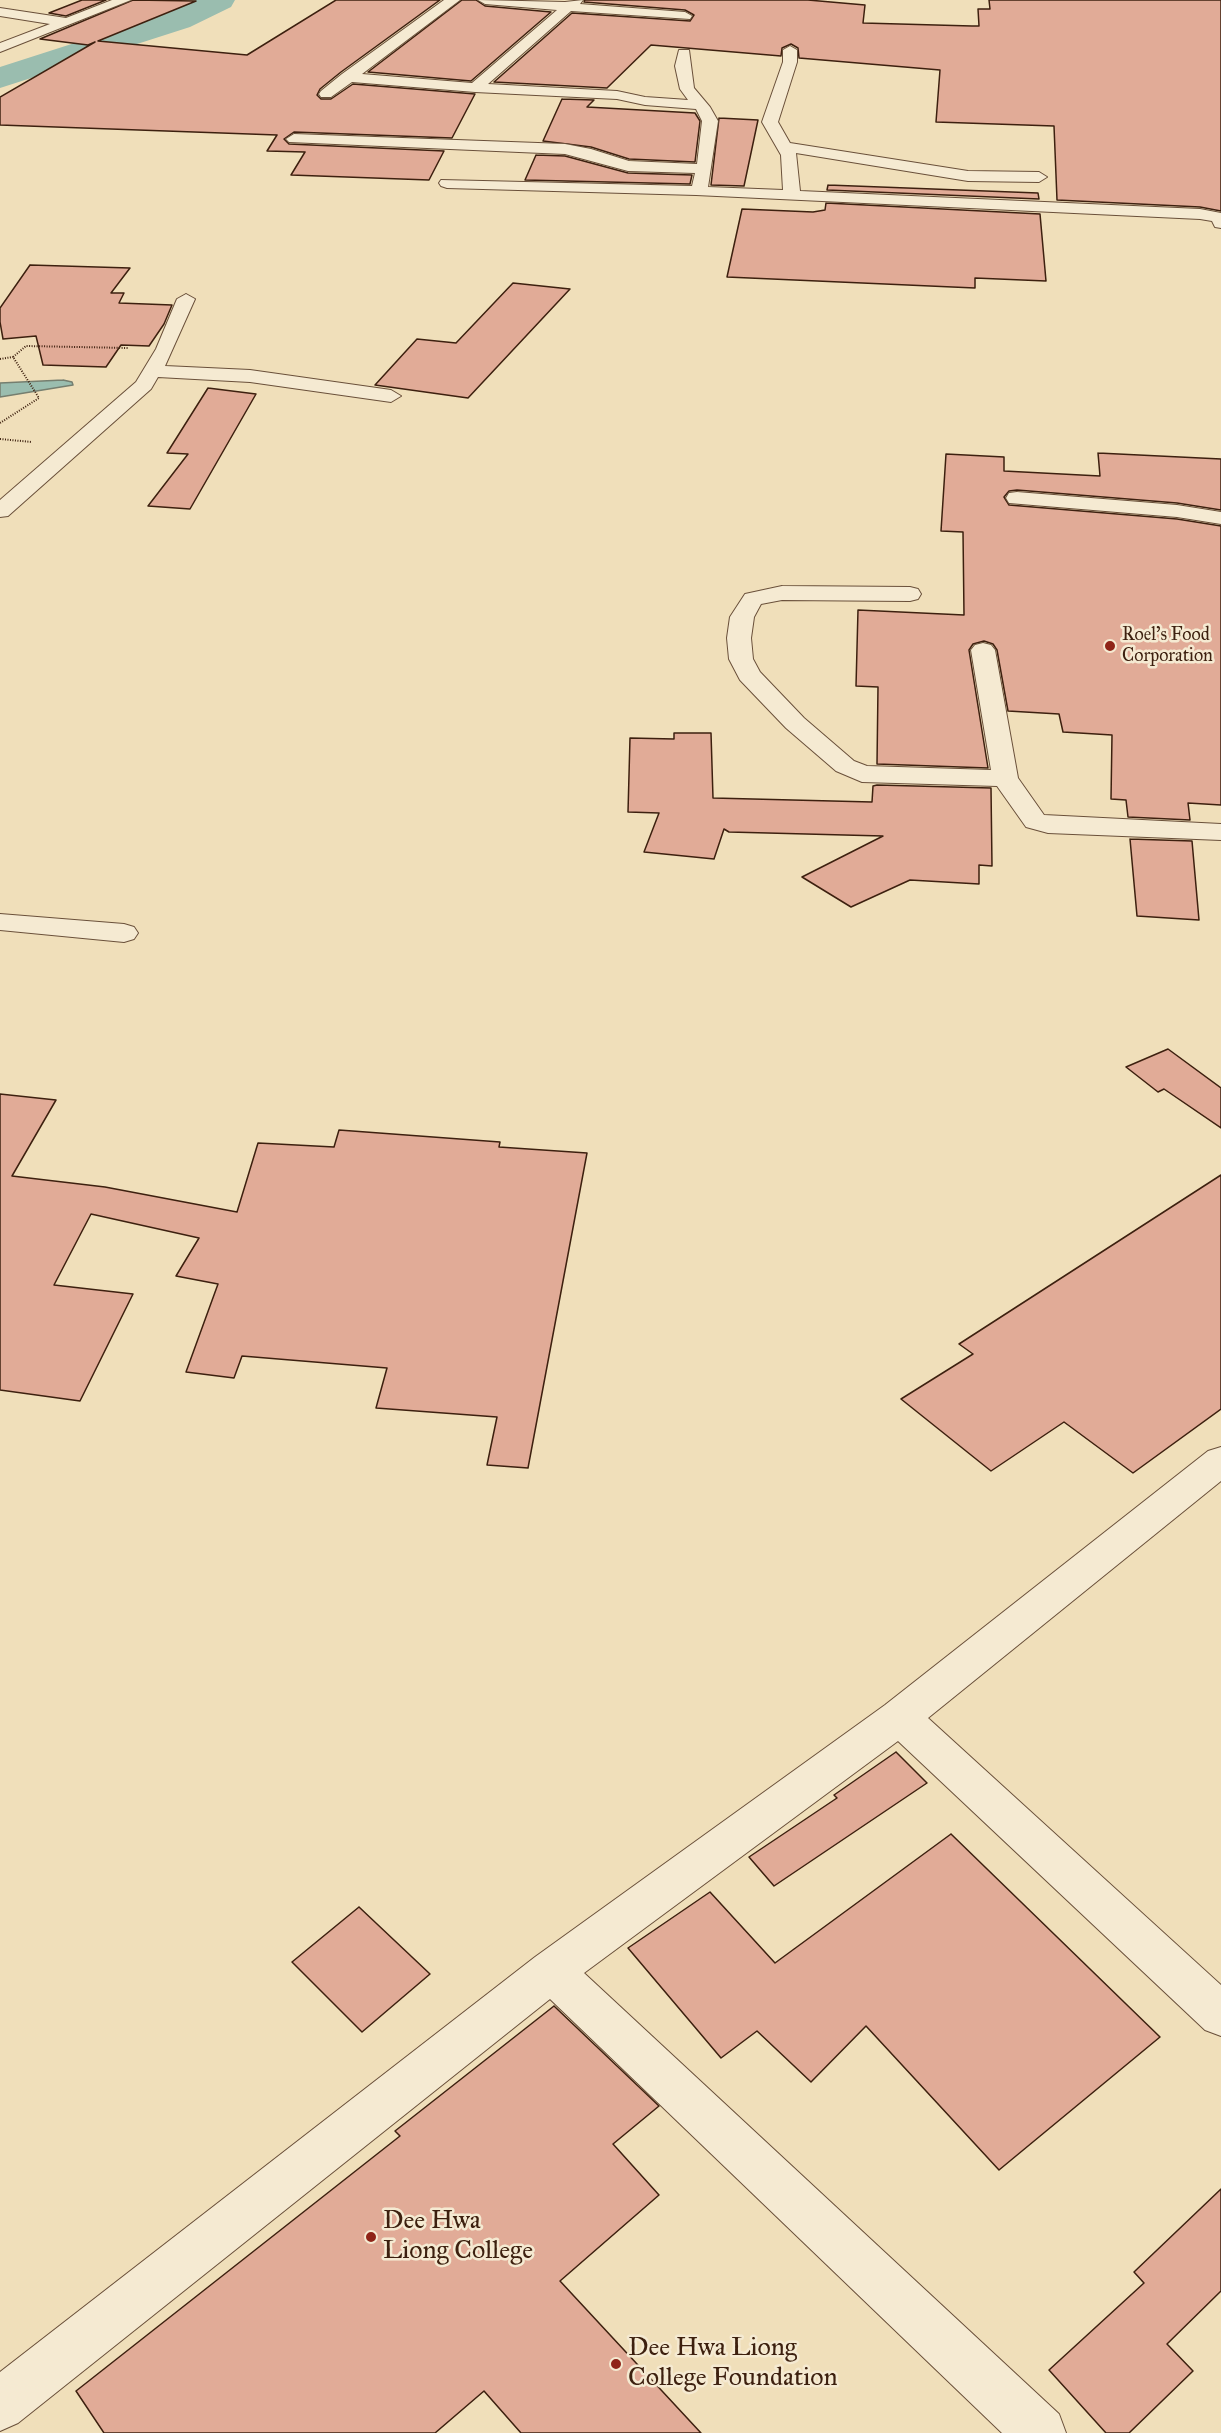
<!DOCTYPE html>
<html>
<head>
<meta charset="utf-8">
<style>
	body { margin:0 }
	canvas { display:block; background:#f0dfba }
</style>
</head>
<body>
<canvas width="1221" height="2433"></canvas>
<script>
const ctx = document.querySelector('canvas').getContext('2d');
ctx.lineJoin = 'round';
function paint(path, color) {
  ctx.fillStyle = color;
  ctx.fill(path, 'evenodd');
}
function shape(rows) {
  const path = new Path2D();
  for (const r of rows) {
    path.moveTo(r[0], r[1]);
    for (let i = 2; i < r.length; i += 2) path.lineTo(r[i], r[i + 1]);
  }
  return path;
}
function trace(path, color, width, dash) {
  ctx.strokeStyle = color;
  ctx.lineWidth = width;
  ctx.lineCap = dash ? 'butt' : 'round';
  ctx.setLineDash(dash || []);
  ctx.stroke(path);
}
function label(font, color, halo, rows, align = 'center') {
  ctx.font = font + ' "IM FELL Great Primer",serif';
  ctx.lineWidth = 5;
  ctx.setLineDash([]);
  ctx.textBaseline = 'middle';
  ctx.strokeStyle = halo;
  ctx.fillStyle = color;
  for (const [text, x, y, turn = 0] of rows) {
    ctx.save();
    ctx.translate(x, y);
    ctx.rotate((+turn || 0) * Math.PI / 180);
    ctx.textAlign = isNaN(turn) ? turn : align;
    if (halo) ctx.strokeText(text, 0, 0);
    ctx.fillText(text, 0, 0);
    ctx.restore();
  }
}
const water = shape([
	[63,380,72,382,73,385,0,397,0,383,63,380]
]);
paint(water, '#9abdaf');
trace(water, '#757e6f', 1.5);
paint(shape([
	[196,0,235,0,231,7,190,27,0,88,0,67,168,13,196,0]
]), '#9abdaf');
const building = shape([
	[82,0,106,0,66,16,49,13,82,0],
	[133,0,196,1,98,41,247,55,336,0,440,0,341,72,320,89,317,95,321,99,331,99,353,84,475,94,452,138,294,132,284,139,289,144,444,151,429,180,291,175,305,152,267,151,277,135,0,125,0,97,95,42,88,45,40,39,133,0],
	[462,0,476,0,485,6,551,12,471,81,368,72,462,0],
	[585,0,808,0,865,5,863,23,972,26,979,26,978,9,990,9,989,0,1221,0,1221,211,1200,207,1057,200,1054,126,936,122,940,70,799,58,798,48,791,44,782,48,781,56,651,45,607,88,494,82,572,13,690,21,694,15,685,10,584,2,585,0],
	[562,99,594,100,587,107,695,113,700,121,695,162,629,159,591,147,543,141,562,99],
	[719,118,758,120,744,186,711,185,719,118],
	[536,155,565,156,628,173,692,175,690,184,525,180,536,155],
	[828,185,1038,193,1039,199,827,190,828,185],
	[826,203,1040,214,1046,281,975,278,975,288,727,277,742,209,813,212,825,210,826,203],
	[30,265,130,268,111,293,124,293,119,303,172,305,164,324,149,346,121,345,106,367,43,365,36,336,3,339,0,322,0,308,30,265],
	[513,283,570,289,468,398,375,385,417,339,456,343,513,283],
	[208,388,256,394,190,509,148,506,188,454,167,453,208,388],
	[1098,453,1221,459,1221,510,1177,503,1017,490,1009,491,1004,497,1009,505,1177,519,1221,526,1221,805,1188,803,1190,820,1128,817,1126,800,1111,799,1112,735,1063,732,1059,714,1008,711,997,650,993,644,984,641,973,644,969,650,988,768,877,764,878,687,856,686,858,610,964,615,963,532,941,531,946,454,1004,457,1004,471,1100,476,1098,453],
	[674,733,711,733,713,798,872,802,873,786,877,785,991,788,992,866,979,865,979,884,910,880,851,907,802,877,883,836,729,832,724,829,714,859,644,852,659,813,628,812,630,738,674,739,674,733],
	[1130,839,1192,841,1199,920,1137,916,1130,839],
	[1168,1049,1221,1088,1221,1128,1164,1089,1158,1092,1126,1067,1168,1049],
	[0,1094,56,1100,12,1176,105,1187,237,1212,258,1143,334,1147,339,1130,500,1142,499,1147,587,1153,528,1468,487,1465,497,1417,376,1408,387,1368,242,1356,234,1378,186,1372,218,1284,176,1276,199,1238,91,1214,54,1285,133,1294,80,1401,0,1390,0,1094],
	[1221,1175,1221,1409,1133,1473,1064,1422,991,1471,901,1399,973,1354,959,1344,1221,1175],
	[896,1752,927,1783,774,1886,749,1857,837,1798,834,1795,896,1752],
	[951,1834,1160,2037,999,2170,866,2026,811,2082,757,2031,721,2058,628,1948,710,1892,775,1963,951,1834],
	[359,1907,430,1974,362,2032,292,1962,359,1907],
	[554,2006,659,2106,613,2144,659,2195,560,2281,701,2433,521,2433,484,2391,435,2433,104,2433,76,2391,400,2136,395,2131,554,2006],
	[1221,2189,1221,2291,1167,2344,1193,2371,1129,2433,1106,2433,1049,2370,1144,2283,1134,2272,1221,2189]
]);
paint(building, '#e1ab97');
trace(building, '#3d200f', 1.5);
const minor = shape([
	[112,0,131,0,0,52,0,43,50,24,0,16,0,8,66,18,112,0],
	[444,0,460,0,362,74,472,83,557,10,485,4,478,0,565,2,583,0,580,4,685,12,692,16,690,19,571,11,488,84,617,91,645,97,688,100,680,89,675,66,679,50,689,50,694,88,710,107,718,121,708,187,783,190,781,155,762,122,783,62,783,50,790,46,797,50,797,62,778,122,790,143,968,171,1039,172,1047,177,1039,182,968,181,796,153,800,191,1200,209,1221,213,1221,228,1215,227,1212,221,1200,219,696,195,447,188,441,186,439,183,441,180,692,186,695,173,628,171,565,154,289,142,286,139,294,134,565,144,591,149,629,161,697,164,702,121,696,109,645,105,617,99,475,92,352,82,331,97,321,97,319,94,321,91,342,74,444,0],
	[186,294,195,299,165,366,250,370,391,390,401,396,391,402,250,382,158,377,151,389,8,516,0,517,0,500,136,382,156,349,177,299,186,294],
	[1017,492,1177,505,1221,512,1221,524,1177,517,1009,503,1006,498,1009,493,1017,492],
	[782,586,910,587,918,589,921,594,918,599,910,601,782,600,761,604,754,617,751,638,753,659,760,672,804,718,854,761,867,766,991,770,971,650,975,645,983,643,991,645,995,650,1018,778,1044,815,1221,824,1221,840,1048,833,1026,827,997,786,862,782,836,771,786,728,740,680,729,659,727,638,730,617,745,594,782,586],
	[0,914,124,924,134,927,138,933,134,939,124,942,0,930,0,914],
	[1221,1447,1221,1481,928,1718,1221,1985,1221,2036,1205,2030,898,1741,584,1973,1059,2414,1066,2433,1002,2433,550,1999,18,2423,0,2431,0,2372,535,1957,885,1705,1208,1451,1221,1447]
]);
trace(minor, '#6a503a', 2);
trace(shape([
	[0,359,13,357],
	[0,423,39,398,13,357,26,346,129,348],
	[0,439,32,442]
]), '#3d200f', 2, [1, 1.5]);
paint(minor, '#f5ead2');
for (const [x, y, r, color] of [
	[1110,646,6,"#8f2418"],
	[371,2237,6,"#8f2418"],
	[616,2364,6,"#8f2418"]
]) {
  const dot = new Path2D();
  dot.arc(x, y, r, 0, 2 * Math.PI);
  ctx.fillStyle = color;
  ctx.fill(dot);
  trace(dot, '#f5ead2', 2);
}
label('18px', '#3d200f', '#f5ead2', [
	["Roel's Food",1122,636],
	["Corporation",1122,657]
], 'left');
label('26px', '#3d200f', '#f5ead2', [
	["Dee Hwa",383,2222],
	["Liong College",383,2252],
	["Dee Hwa Liong",628,2349],
	["College Foundation",628,2379]
], 'left');
</script>
</body>
</html>
